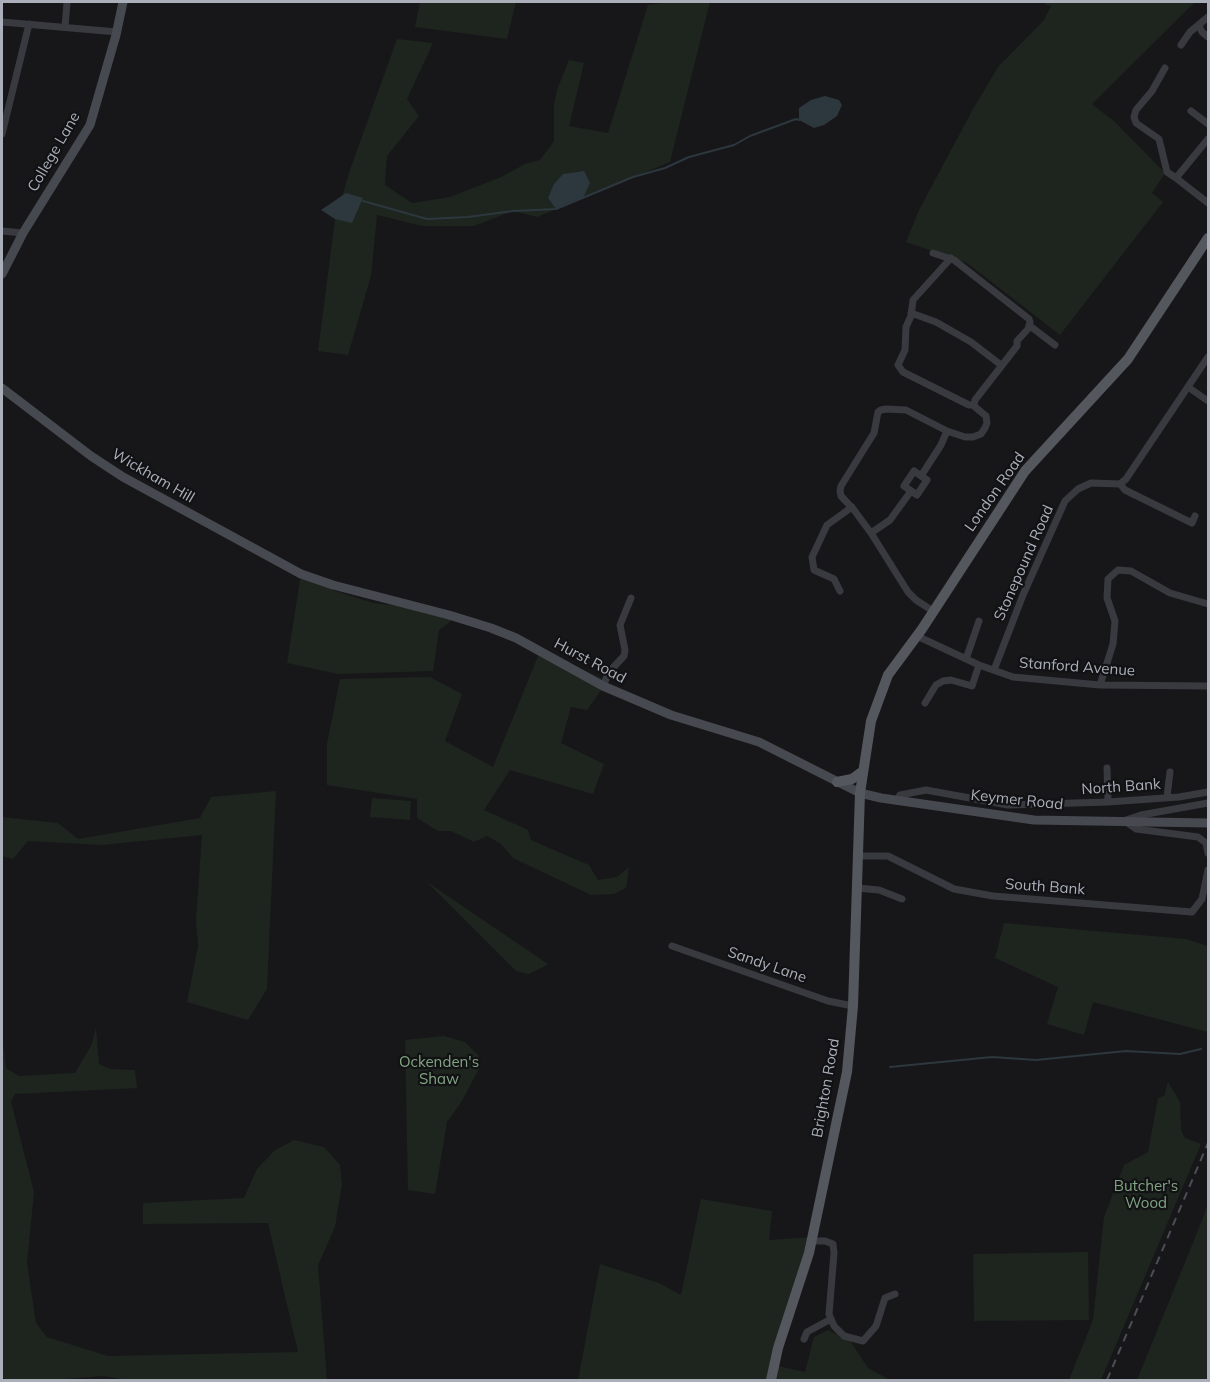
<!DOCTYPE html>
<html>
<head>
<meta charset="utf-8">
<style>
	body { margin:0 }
	#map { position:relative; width:1210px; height:1382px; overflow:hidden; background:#17171a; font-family:Mulish,sans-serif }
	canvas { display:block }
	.frame { position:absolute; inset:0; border:3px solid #aaafb9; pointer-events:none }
</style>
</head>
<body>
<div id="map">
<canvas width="1210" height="1382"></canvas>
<div class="frame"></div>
</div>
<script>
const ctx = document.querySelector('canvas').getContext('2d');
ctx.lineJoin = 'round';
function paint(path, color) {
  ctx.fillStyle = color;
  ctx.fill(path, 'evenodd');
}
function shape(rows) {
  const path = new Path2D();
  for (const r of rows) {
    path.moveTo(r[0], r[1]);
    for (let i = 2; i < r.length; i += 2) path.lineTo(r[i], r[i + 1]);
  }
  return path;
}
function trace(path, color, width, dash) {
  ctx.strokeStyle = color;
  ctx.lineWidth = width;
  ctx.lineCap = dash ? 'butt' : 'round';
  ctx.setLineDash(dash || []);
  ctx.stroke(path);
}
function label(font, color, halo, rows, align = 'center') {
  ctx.font = font + ' Mulish,sans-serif';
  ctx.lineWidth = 4.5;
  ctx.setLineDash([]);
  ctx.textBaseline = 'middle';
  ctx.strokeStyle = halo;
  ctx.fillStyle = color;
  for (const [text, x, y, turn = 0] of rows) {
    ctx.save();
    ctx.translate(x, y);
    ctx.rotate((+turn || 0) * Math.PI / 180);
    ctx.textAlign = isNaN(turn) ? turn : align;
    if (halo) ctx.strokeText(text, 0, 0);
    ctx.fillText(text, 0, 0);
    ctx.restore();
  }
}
paint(shape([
	[420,2,516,2,507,39,415,27],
	[669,2,710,2,670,162,537,217,513,211,474,226,422,226,377,215,371,276,348,355,318,351,335,219,350,170,397,39,433,43,407,99,419,116,387,156,385,185,412,203,450,197,501,177,525,164,540,160,554,141,554,105,557,90,569,60,584,63,569,126,608,133,648,5],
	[1046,2,1195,2,1092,104,1115,122,1165,173,1152,193,1163,202,1060,335,967,263,906,242,919,210,973,109,998,67,1044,20,1051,6,1045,4],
	[301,574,333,585,332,590,373,603,409,607,455,618,439,630,433,671,338,674,287,663],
	[540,651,608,681,587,710,571,707,561,743,604,764,593,794,510,770,484,810,528,830,531,840,589,865,598,880,617,877,629,867,626,888,614,894,591,895,513,858,501,844,487,836,474,842,451,831,438,831,417,818,417,799,327,785,327,744,340,679,430,677,462,694,445,741,493,767],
	[276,791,267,989,248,1020,187,1002,198,946,196,920,202,835,102,845,28,841,13,859,2,856,2,817,58,823,78,839,200,818,211,797],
	[372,798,411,801,410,820,370,817],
	[427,882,548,964,549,964,529,974,516,971],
	[1004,923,1186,939,1208,946,1208,1032,1093,1002,1084,1035,1047,1024,1058,987,995,958],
	[96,1027,99,1064,110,1069,135,1070,137,1088,15,1094,11,1102,34,1192,27,1263,36,1323,47,1337,108,1356,298,1352,268,1223,143,1224,143,1203,244,1198,257,1169,274,1151,294,1140,324,1147,340,1165,342,1184,335,1227,318,1265,327,1380,128,1380,103,1376,54,1380,10,1380,2,1378,2,1036,6,1068,19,1076,75,1073,92,1044],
	[444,1036,465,1042,478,1055,480,1067,462,1101,447,1122,435,1194,408,1190,405,1040],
	[1168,1082,1180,1102,1181,1130,1185,1138,1201,1144,1101,1380,1069,1380,1093,1320,1104,1217,1124,1165,1148,1152,1158,1098,1164,1096],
	[701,1199,772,1211,769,1240,812,1237,778,1366,805,1372,814,1337,828,1330,851,1342,868,1368,890,1380,578,1380,600,1264,659,1283,681,1295],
	[1208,1204,1208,1380,1137,1380,1201,1223],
	[1088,1252,1089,1320,974,1321,973,1254]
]), '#1d251e');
paint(shape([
	[825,96,839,100,842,105,837,116,824,125,814,128,799,120,799,108,811,100],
	[584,171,590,183,583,198,556,209,548,198,554,184,563,174],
	[346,193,363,198,352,223,335,219,321,210]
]), '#2d373e');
trace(shape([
	[363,201,427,219,468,217,513,211,556,209,633,177,665,168,689,157,734,145,750,136,796,119,799,120],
	[890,1067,992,1057,1036,1060,1126,1051,1180,1054,1201,1049]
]), '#2d373e', 2);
trace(shape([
	[2,22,117,32],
	[1199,26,1202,32,1208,37],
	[65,27,67,2],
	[1181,45,1190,32,1208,17],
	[1165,68,1152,91,1136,110,1134,117,1136,123,1159,139,1167,172,1176,178],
	[1191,111,1208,124],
	[2,134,29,24],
	[1208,139,1176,178,1208,203],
	[2,231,23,233],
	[951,258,913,300,911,316,906,327,905,350,898,365,903,372,969,405,974,405],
	[911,313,936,322,971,342,1001,365],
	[1030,326,1055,345],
	[1188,387,1208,401],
	[914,471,927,480,917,495,904,486,914,471],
	[921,476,941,445,947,431,965,437,973,437,981,434,985,428,987,423,986,416,975,407,974,405,975,400,1017,346,1017,341,1028,329,1030,322,1029,319,954,260,933,253],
	[1120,484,1125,490,1192,523,1195,516],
	[871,533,890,520,911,491],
	[840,591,834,579,814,570,812,557,827,525,852,507],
	[933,611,916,600,908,592,871,533,854,510,841,496,840,491,841,486,874,433,878,412,881,410,886,409,906,410,947,431],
	[917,636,979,665,1013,677,1100,685,1208,686],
	[966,659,979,621],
	[994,670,1023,595,1065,501,1078,489,1091,483,1120,484,1126,479,1208,357],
	[1100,685,1113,644,1115,621,1107,598,1108,579,1118,570,1131,571,1170,593,1208,604],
	[603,686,609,672,624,656,625,650,620,625,631,598],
	[925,703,936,685,943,681,951,680,972,686,979,665],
	[1107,768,1108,802],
	[1167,797,1170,772],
	[896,801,900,795,926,790,1008,805,1108,802,1179,797,1208,792],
	[1126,820,1141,815,1208,803],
	[1126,822,1136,829,1198,837,1206,843,1208,853],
	[859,856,888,856,954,889,993,896,1192,912,1202,899,1208,870],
	[857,888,879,890,902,899],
	[672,946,828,1001,853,1006],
	[811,1241,825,1241,833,1244,834,1253,829,1314,834,1326,844,1336,863,1341,876,1326,885,1298,895,1294],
	[804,1339,807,1332,831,1319]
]), '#383a3f', 7);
trace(shape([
	[2,274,23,233,90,125,116,35,123,2],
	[2,388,91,456,123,477,301,574,333,585,449,615,491,628,516,638,603,686,671,715,759,742,860,793,881,798,1034,820,1208,823]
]), '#46494f', 9);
trace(shape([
	[837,782,852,779,863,771],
	[771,1380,778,1348,809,1253,847,1072,853,1006,860,793,871,721,888,675,922,629,1025,471,1128,359,1208,238]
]), '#54575e', 10);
trace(shape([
	[1107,1380,1208,1143]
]), '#4b4e54', 2, [8, 6]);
label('15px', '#aaafb9', '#121215', [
	["College Lane",54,152,-60],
	["Wickham Hill",153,476,30],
	["London Road",995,492,-55],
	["Stonepound Road",1024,563,-66],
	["Hurst Road",590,661,28],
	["Stanford Avenue",1077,667,4],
	["North Bank",1121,787,-4],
	["Keymer Road",1017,800,6],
	["South Bank",1045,887,4],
	["Sandy Lane",767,965,19],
	["Brighton Road",826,1088,-80]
]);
label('15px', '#81a482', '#121215', [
	["Ockenden's",439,1062],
	["Shaw",439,1079],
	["Butcher's",1146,1186],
	["Wood",1146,1203]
]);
</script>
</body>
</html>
